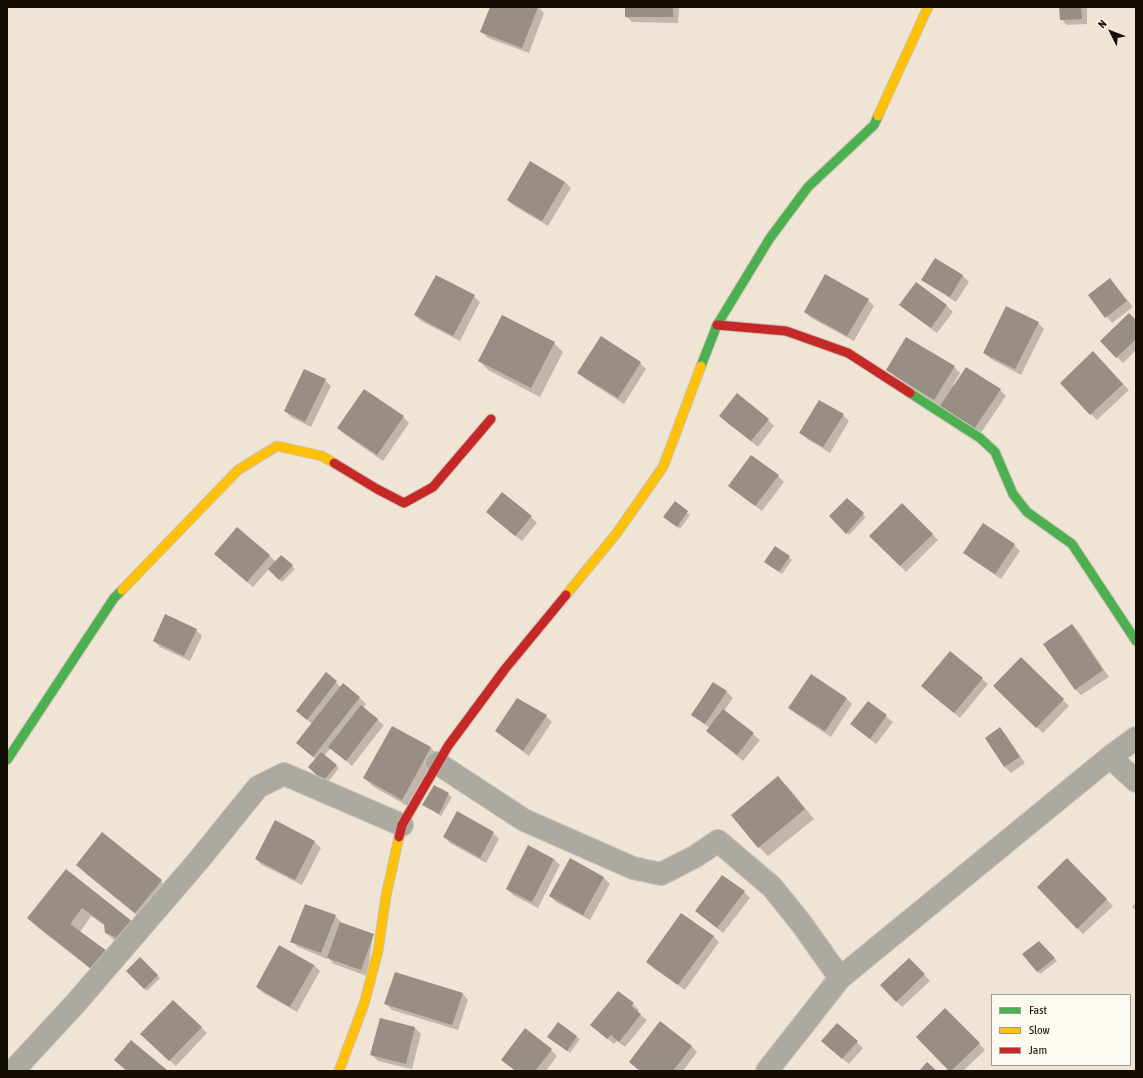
<!DOCTYPE html>
<html>
<head>
<meta charset="utf-8">
<style>
	body { margin:0 }
	#map { position:relative; width:1143px; height:1078px; overflow:hidden; background:#f0e5d5; font-family:"Asap Condensed",sans-serif }
	canvas { display:block }
	.frame { position:absolute; inset:0; border:8px solid #140d04; pointer-events:none }
	.legend { position:absolute; left:991px; top:994px; width:140px; height:72px; box-sizing:border-box; background:#fcf8f2; border:1px solid #9f9a93; margin:0; padding:5px 7px; list-style:none; font-size:12px; color:#140d04 }
	.legend li { display:flex; align-items:center; gap:8px; height:20px }
	.legend b { width:20px; border:1px solid #9f9a93 }
	.north { position:absolute; left:1091px; top:12px; width:40px; height:40px; -webkit-text-stroke:3px #fcf8f2; paint-order:stroke; rotate:312deg; font-size:11px; font-weight:700; line-height:16px; text-align:center; color:#140d04 }
	.north::after { content:''; display:block; margin:auto; width:14px; height:18px; background:#140d04; clip-path:polygon(50% 0,100% 100%,50% 72%,0 100%) }
</style>
</head>
<body>
<div id="map">
<canvas width="1143" height="1078"></canvas>
<div class="frame"></div>
<ul class="legend">
<li><b style="height:5px;background:#4caf50"></b>Fast</li>
<li><b style="height:5px;background:#ffc107"></b>Slow</li>
<li><b style="height:5px;background:#c62828"></b>Jam</li>
</ul>
<div class="north">N</div>
</div>
<script>
const ctx = document.querySelector('canvas').getContext('2d');
ctx.lineJoin = 'round';
function paint(path, color) {
  ctx.fillStyle = color;
  ctx.fill(path, 'evenodd');
}
function shape(rows) {
  const path = new Path2D();
  for (const r of rows) {
    path.moveTo(r[0], r[1]);
    for (let i = 2; i < r.length; i += 2) path.lineTo(r[i], r[i + 1]);
  }
  return path;
}
function trace(path, color, width, dash) {
  ctx.strokeStyle = color;
  ctx.lineWidth = width;
  ctx.lineCap = dash ? 'butt' : 'round';
  ctx.setLineDash(dash || []);
  ctx.stroke(path);
}
paint(shape([
	[491,7,538,7,544,13,529,53,488,38,482,32],
	[626,7,679,7,678,23,632,22,626,16],
	[1060,7,1087,7,1087,24,1067,25,1061,19],
	[565,182,571,188,548,226,514,206,508,200],
	[936,259,963,276,969,282,956,302,929,285,923,279],
	[436,276,474,296,480,302,460,341,421,321,415,315],
	[1110,279,1133,307,1112,323,1089,295],
	[916,283,947,306,953,312,937,333,907,311,901,305],
	[868,300,874,306,854,341,811,318,805,312],
	[1136,321,1136,350,1123,363,1101,341],
	[1038,323,1044,329,1021,375,991,359,984,353],
	[601,338,640,363,646,369,624,404,585,379,579,373],
	[906,338,954,367,960,373,953,385,955,386,1000,390,1006,396,980,434,893,376],
	[554,343,563,352,540,397,488,370,479,360],
	[1099,359,1129,390,1097,420,1091,414],
	[325,380,331,386,311,427,291,417,285,411],
	[364,390,403,417,409,423,383,461,344,434,338,428],
	[843,415,849,421,830,453,807,439,801,433],
	[768,420,774,426,758,447,726,422],
	[778,476,784,482,762,511,730,486],
	[847,500,866,517,849,535,830,516],
	[675,503,690,515,680,529,667,519],
	[902,504,938,540,906,572,871,536],
	[531,517,537,523,522,541,493,518],
	[1014,545,1020,551,1001,579,970,558,964,552],
	[776,547,792,560,782,574,768,564],
	[215,554,269,555,276,562,282,556,295,569,282,582,269,569,253,587],
	[1072,625,1078,631,1109,677,1081,695,1075,689],
	[196,630,202,636,190,661,160,647,154,641],
	[1021,659,1069,706,1043,733,994,686],
	[327,674,341,687,343,685,360,698,366,704,363,708,384,725,352,766,331,748,324,756,339,768,327,783,312,770,316,759,297,743,312,724,298,711],
	[982,679,988,684,960,718,928,692],
	[713,683,727,692,733,698,724,711,760,740,743,761,714,737,708,731,710,728,698,720,692,714],
	[846,698,852,704,831,737,796,714,790,708],
	[868,702,893,722,876,744,851,724],
	[546,716,552,722,529,756,502,736,496,730],
	[393,727,431,748,440,757,411,808,374,787,364,778],
	[1000,729,1006,735,1025,763,1011,773,1005,767,986,738],
	[778,778,788,787,814,819,768,856,759,847],
	[434,786,452,797,441,816,424,805],
	[458,813,493,833,499,839,486,863,450,843,444,837],
	[276,822,315,842,321,848,302,885,262,865,256,859],
	[554,859,560,865,538,908,513,895,507,889],
	[1067,859,1113,906,1083,934,1038,887],
	[571,860,604,878,610,884,590,920,556,902,550,896],
	[77,865,161,881,170,890,145,922,86,874],
	[66,870,132,923,116,942,106,933,105,926,91,916,80,932,92,970,37,927,28,918],
	[744,892,750,898,723,933,696,911],
	[1136,903,1136,911,1132,907],
	[335,916,341,922,341,924,373,935,367,976,334,964,328,958,327,959,298,947,292,941],
	[713,936,719,942,685,990,653,968,647,962],
	[1039,942,1057,961,1040,974,1024,954],
	[140,959,160,978,147,991,128,971],
	[909,959,930,981,902,1007,896,1001],
	[314,965,320,971,297,1012,263,993,257,987],
	[462,993,468,1000,458,1030,392,1010,386,1004],
	[633,1004,639,1010,637,1012,647,1020,625,1047,617,1041,614,1044,598,1031],
	[945,1009,985,1050,963,1071,951,1071],
	[381,1020,415,1028,421,1034,412,1069,378,1061,372,1055],
	[558,1023,580,1039,570,1053,548,1037],
	[837,1024,863,1048,849,1064,828,1047],
	[201,1027,207,1033,176,1066,147,1040],
	[691,1046,697,1052,683,1071,640,1071,630,1062],
	[551,1050,557,1056,546,1071,515,1071,502,1060]
]), '#0003');
paint(shape([
	[490,7,538,7,522,48,480,32],
	[625,7,673,7,673,17,625,17],
	[1059,7,1081,7,1082,19,1060,20],
	[530,161,565,182,542,221,507,200],
	[935,258,963,275,950,297,921,280],
	[825,274,869,299,847,336,804,312],
	[436,275,475,295,453,336,414,315],
	[1110,278,1127,301,1105,318,1088,295],
	[916,282,947,305,931,328,899,305],
	[1006,306,1039,322,1015,369,983,353],
	[1129,313,1136,320,1136,339,1116,358,1100,341],
	[502,315,555,342,531,388,478,361],
	[601,336,641,362,618,398,577,373],
	[906,337,955,366,934,400,886,370],
	[1093,351,1123,384,1090,415,1060,383],
	[966,367,1001,389,974,429,940,406],
	[304,369,326,379,305,422,284,411],
	[364,389,404,416,377,455,337,428],
	[737,393,769,419,751,441,719,416],
	[819,400,844,414,823,447,799,433],
	[751,455,779,475,755,506,728,486],
	[502,492,532,516,515,536,486,512],
	[847,498,864,513,846,534,829,516],
	[675,501,688,511,677,527,663,517],
	[902,503,933,534,900,566,869,536],
	[983,523,1015,544,995,574,963,553],
	[237,527,270,555,247,582,214,554],
	[775,546,790,556,779,572,764,562],
	[281,555,293,565,279,580,268,569],
	[165,614,197,629,184,656,153,641],
	[1072,624,1103,670,1075,690,1043,644],
	[950,651,983,678,954,713,921,686],
	[1021,657,1064,699,1036,728,993,686],
	[326,672,337,681,307,720,296,711],
	[811,674,847,698,825,731,788,708],
	[713,682,727,691,705,724,691,715],
	[343,683,360,697,313,757,296,743],
	[517,698,547,715,523,751,495,731],
	[868,701,887,715,870,739,850,724],
	[361,705,378,719,346,761,328,747],
	[723,709,754,733,737,755,706,731],
	[392,726,431,747,402,800,363,778],
	[1000,727,1020,757,1004,767,985,738],
	[321,752,337,765,323,781,308,767],
	[778,776,805,809,758,848,731,815],
	[434,785,449,793,439,814,422,805],
	[457,811,494,832,480,858,443,837],
	[275,820,315,841,295,880,255,859],
	[102,832,162,880,135,913,76,865],
	[528,845,554,859,532,902,506,889],
	[570,858,604,877,583,915,549,896],
	[1067,858,1107,899,1077,929,1037,887],
	[66,869,133,922,120,939,105,933,104,924,82,908,70,924,107,951,92,971,89,967,27,918],
	[722,875,745,891,717,928,695,911],
	[305,904,336,915,321,953,290,942],
	[681,913,714,936,678,985,646,962],
	[340,922,374,934,361,970,327,958],
	[1039,941,1055,958,1037,972,1022,954],
	[279,945,314,965,290,1007,256,987],
	[140,957,158,975,144,989,126,971],
	[909,958,925,974,896,1002,880,985],
	[395,972,463,993,452,1025,384,1004],
	[618,991,634,1003,631,1006,641,1014,619,1042,611,1035,607,1039,590,1025],
	[173,1000,202,1027,169,1061,140,1034],
	[945,1008,980,1043,951,1071,949,1071,916,1037],
	[380,1018,415,1027,406,1064,370,1055],
	[660,1021,692,1046,673,1071,640,1071,629,1062],
	[558,1022,577,1036,567,1051,547,1037],
	[837,1023,858,1041,842,1059,821,1041],
	[525,1028,552,1049,535,1071,516,1071,501,1060],
	[131,1040,167,1070,166,1071,127,1071,114,1060],
	[927,1062,937,1071,919,1071]
]), '#988e84');
const street = shape([
	[1110,757,1136,781],
	[437,763,524,820,633,868,661,874,696,856,718,841,772,887,801,923,840,978],
	[13,1071,75,1004,198,861,258,787,284,774,402,825],
	[767,1071,840,978,1110,757,1136,738]
]);
const fast = shape([
	[701,366,717,325,770,238,808,187,874,125,878,116],
	[910,393,980,438,995,452,1013,494,1027,512,1072,544,1136,641],
	[7,760,114,598,122,590]
]);
const slow = shape([
	[878,116,928,7],
	[122,590,238,470,277,446,322,456,334,463],
	[566,595,616,534,663,467,701,366],
	[339,1071,364,1004,378,951,386,896,399,837]
]);
const jam = shape([
	[717,325,786,331,848,353,910,393],
	[334,463,377,489,404,503,433,487,491,419],
	[399,837,402,825,448,746,505,669,566,595]
]);
trace(street, '#cac2b6', 24);
trace(fast, '#cac2b6', 11);
trace(slow, '#cac2b6', 11);
trace(jam, '#cac2b6', 11);
trace(street, '#aba9a0', 22);
trace(fast, '#4caf50', 9);
trace(slow, '#ffc107', 9);
trace(jam, '#c62828', 9);
</script>
</body>
</html>
